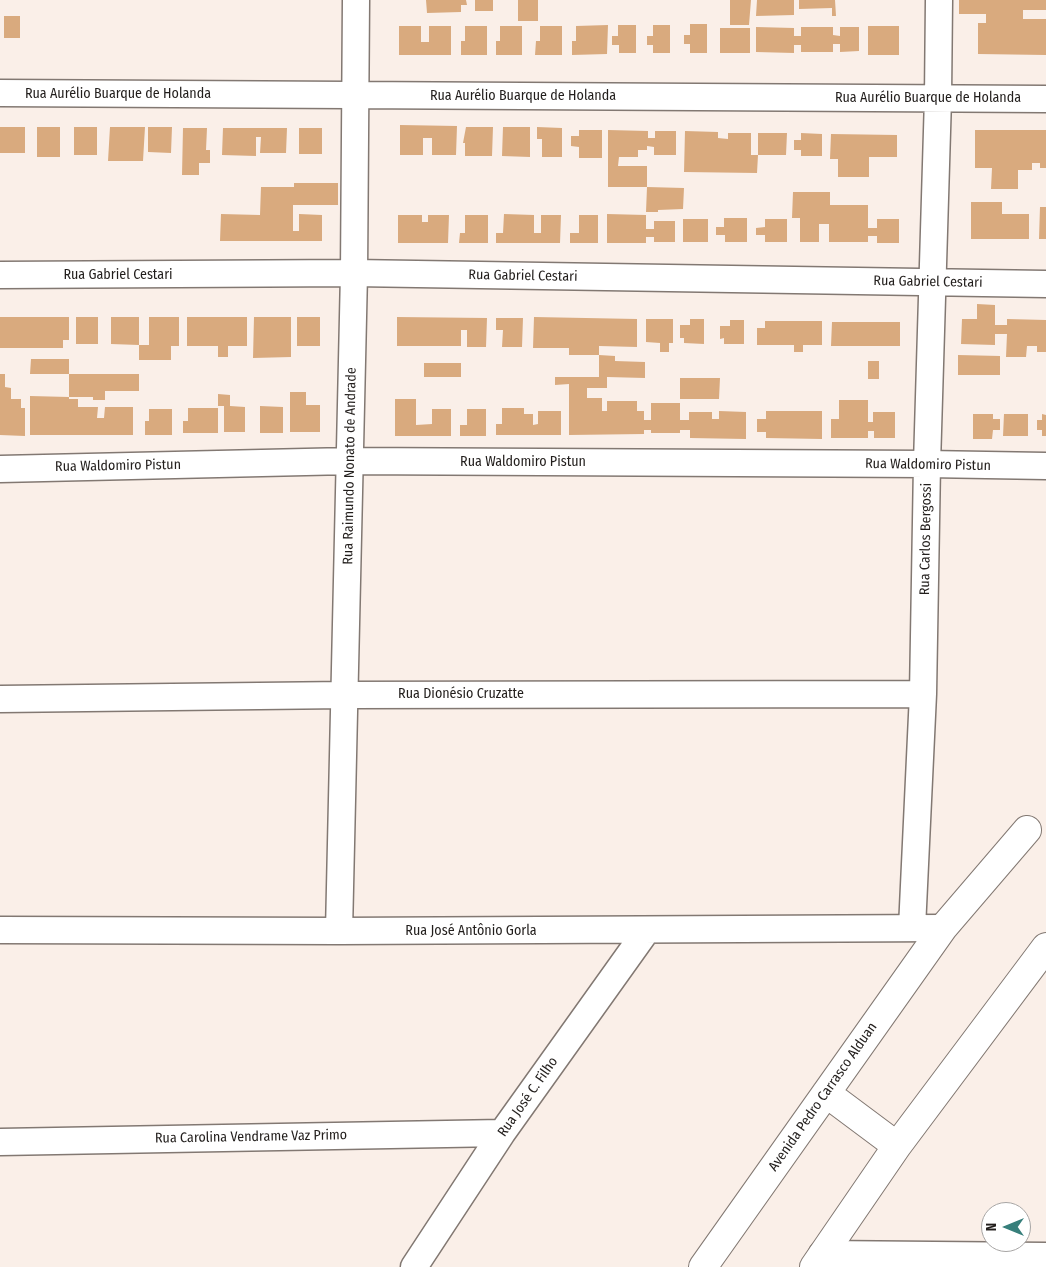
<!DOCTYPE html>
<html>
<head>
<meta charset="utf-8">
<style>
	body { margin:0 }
	#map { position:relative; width:1046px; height:1267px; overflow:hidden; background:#faefe8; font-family:"Fira Sans Condensed",sans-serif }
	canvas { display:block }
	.north { position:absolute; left:981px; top:1202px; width:50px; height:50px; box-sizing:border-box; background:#fff; border:1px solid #a7a5a4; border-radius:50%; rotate:270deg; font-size:14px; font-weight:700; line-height:20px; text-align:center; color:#221e1c }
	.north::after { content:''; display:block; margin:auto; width:18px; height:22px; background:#377f7b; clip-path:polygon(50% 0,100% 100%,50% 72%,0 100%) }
</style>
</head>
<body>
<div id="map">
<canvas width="1046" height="1267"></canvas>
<div class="north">N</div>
</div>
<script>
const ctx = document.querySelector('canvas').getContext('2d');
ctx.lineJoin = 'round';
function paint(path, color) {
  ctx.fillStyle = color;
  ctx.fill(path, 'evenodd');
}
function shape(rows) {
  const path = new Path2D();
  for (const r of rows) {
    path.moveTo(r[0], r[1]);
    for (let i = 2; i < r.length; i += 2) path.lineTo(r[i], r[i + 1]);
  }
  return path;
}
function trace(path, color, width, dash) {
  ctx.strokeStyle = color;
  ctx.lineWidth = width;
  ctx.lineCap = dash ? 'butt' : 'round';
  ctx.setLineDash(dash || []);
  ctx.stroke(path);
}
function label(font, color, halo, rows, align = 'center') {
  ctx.font = font + ' "Fira Sans Condensed",sans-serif';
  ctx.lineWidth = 4;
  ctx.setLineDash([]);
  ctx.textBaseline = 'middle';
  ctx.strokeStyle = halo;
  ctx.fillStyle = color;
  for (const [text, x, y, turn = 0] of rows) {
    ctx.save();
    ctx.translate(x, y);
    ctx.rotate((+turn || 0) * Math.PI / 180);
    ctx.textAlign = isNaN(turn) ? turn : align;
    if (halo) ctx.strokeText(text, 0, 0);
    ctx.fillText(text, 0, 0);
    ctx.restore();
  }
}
paint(shape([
	[426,0,466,0,467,5,461,5,461,12,427,13],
	[475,0,493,0,493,11,475,11],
	[518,0,538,0,538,21,518,21],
	[730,0,751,0,749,25,730,25],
	[757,0,794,0,794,15,756,16],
	[799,0,835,0,836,16,832,16,832,8,799,9],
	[959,0,1046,0,1046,10,1023,10,1023,19,1046,19,1046,55,978,54,978,23,986,23,986,14,959,14],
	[4,16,20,16,20,38,4,38],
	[690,24,707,24,707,53,690,53,690,44,684,44,684,35,690,35],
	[608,25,607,54,572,55,572,41,576,41,576,26],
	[618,25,636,25,636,53,619,53,619,45,612,45,612,36,618,36],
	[653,25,670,25,670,53,653,53,653,45,647,45,647,36,653,36],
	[399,26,421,26,421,42,429,42,429,26,451,26,451,55,399,55],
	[465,26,487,26,487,55,461,55,461,41,465,41],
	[500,26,522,26,522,55,496,55,496,41,500,41],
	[540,26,562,26,562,55,535,55,536,41,540,41],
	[868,26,899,26,899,55,868,55],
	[756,27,794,28,794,36,801,36,801,27,833,27,833,35,840,36,840,27,859,27,859,51,840,52,840,44,833,44,833,52,801,52,801,45,794,45,794,53,756,52],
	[720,28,750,28,750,53,720,53],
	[400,125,457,126,456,155,432,155,432,138,423,138,423,155,400,155],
	[0,127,25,127,25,153,0,153],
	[37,127,60,127,60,157,37,157],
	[74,127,97,127,97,155,74,155],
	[110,127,145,127,143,161,108,161],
	[148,127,172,127,171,153,148,152],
	[466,127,493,127,492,156,465,156,465,143,463,143],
	[503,127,530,127,530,157,502,156],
	[537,127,562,128,562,157,542,157,542,139,537,139],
	[183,128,207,128,206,150,210,150,210,163,199,163,199,175,182,175],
	[223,128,287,128,286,153,260,153,261,137,256,137,256,156,222,155],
	[299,128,322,128,322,154,299,154],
	[579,130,602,130,602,158,579,158,579,147,571,146,571,136,579,136],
	[608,130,648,131,648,138,655,138,655,131,676,131,676,155,654,155,654,147,647,146,647,150,638,150,638,157,619,157,618,166,647,166,647,187,608,187],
	[975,130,1046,130,1046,168,1040,168,1040,163,1032,163,1032,170,1018,170,1018,189,991,189,992,168,975,168],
	[685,131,718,132,718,138,728,139,728,133,751,133,751,155,758,155,758,133,787,133,786,155,758,155,757,173,684,172],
	[801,133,822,134,822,156,801,156,801,150,794,150,794,140,801,140],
	[831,134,897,135,897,157,869,157,869,177,838,177,838,159,830,159],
	[294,183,338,183,338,205,293,205,293,231,299,231,299,214,322,215,322,241,220,241,221,214,260,215,261,187,294,187],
	[647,187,684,188,683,209,658,210,658,212,646,212],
	[793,192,830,192,830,205,868,205,868,228,877,228,877,219,899,219,899,243,877,243,877,236,868,236,868,242,829,242,829,224,819,224,819,242,800,242,800,218,792,218],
	[971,202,1002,202,1002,214,1029,214,1029,239,971,239],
	[1040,207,1046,207,1046,239,1039,239],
	[504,214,534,215,534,233,541,233,541,215,561,215,560,243,496,243,496,233,503,233],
	[607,214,646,215,646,229,654,229,654,221,675,221,675,242,654,242,654,237,646,237,646,243,607,243],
	[398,215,422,215,422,222,428,222,428,215,449,215,448,243,398,243],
	[465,215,488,215,488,243,459,243,460,233,465,233],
	[579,215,598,215,598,243,570,243,570,233,579,233],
	[724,218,747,218,747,242,725,242,725,235,716,235,716,227,724,227],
	[683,219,708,219,708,242,683,242],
	[765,219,787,219,787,242,765,242,765,235,756,235,756,228,765,227],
	[977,304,995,305,995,325,1007,325,1007,319,1046,320,1046,352,1037,352,1037,346,1027,346,1026,357,1006,357,1007,334,995,334,995,345,961,344,962,319,977,319],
	[0,317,69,317,69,340,63,340,63,348,0,348],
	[76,317,98,317,98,344,76,344],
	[111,317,139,317,139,345,111,344],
	[149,317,179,317,179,346,171,346,171,360,139,360,139,345,149,345],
	[187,317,247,317,247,346,228,346,228,357,218,357,218,346,187,346],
	[254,317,291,317,291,357,253,358],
	[297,317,320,317,320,346,297,346],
	[397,317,487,318,486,347,467,347,467,330,461,330,461,346,397,346],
	[534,317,637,319,637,347,599,346,599,355,569,355,569,348,533,348],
	[496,318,523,318,522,347,502,347,503,330,496,330],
	[646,319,673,319,673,343,669,343,669,352,660,352,660,343,646,342],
	[690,319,704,319,704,344,684,343,684,338,680,338,680,325,690,325],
	[730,320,744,320,744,344,724,344,724,338,720,339,720,326,730,326],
	[765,321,822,321,822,345,803,345,803,352,794,352,794,345,757,345,757,328,765,328],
	[832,322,900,322,900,346,831,346],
	[599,355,615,356,615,361,645,362,645,378,607,377,607,388,587,388,587,398,602,398,602,411,607,411,607,401,637,401,637,411,644,411,644,420,651,420,651,403,680,403,680,420,689,420,689,412,712,412,712,419,719,419,719,411,746,412,746,439,690,438,690,430,680,430,680,433,651,433,651,430,644,430,644,434,569,435,569,384,555,385,555,377,599,377],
	[958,355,1000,356,1000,375,958,375],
	[31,359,69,359,69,374,139,374,139,391,105,391,105,400,93,400,93,397,69,397,69,399,78,399,78,407,98,407,97,418,104,418,105,407,133,407,133,435,30,435,30,396,69,397,69,374,30,374],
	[868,361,879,361,879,379,868,379],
	[424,363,461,363,461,377,424,377],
	[0,374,5,374,5,387,11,388,11,399,21,399,21,408,25,408,25,436,0,435],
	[680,378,720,378,719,399,680,399],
	[290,392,306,392,306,405,320,405,320,432,290,432],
	[218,394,230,395,230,406,245,407,245,432,224,432,224,406,218,406],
	[395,399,416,399,416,425,432,424,432,409,451,409,451,436,395,436],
	[839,400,868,400,868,422,873,422,873,412,895,412,895,438,874,438,874,431,868,431,868,438,831,438,831,419,839,419],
	[260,406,283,407,283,433,260,433],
	[188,408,218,408,218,433,183,433,183,421,188,421],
	[502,408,524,408,524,414,533,414,533,425,538,424,538,411,561,411,561,435,496,435,496,424,502,424],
	[149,409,172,409,172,435,145,435,145,421,149,421],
	[467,409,486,409,486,436,460,436,460,425,467,425],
	[766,411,822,411,822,439,766,438,766,432,757,432,757,419,766,419],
	[973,414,993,414,993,419,1000,419,1000,430,993,430,992,439,973,439],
	[1004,414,1028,414,1028,436,1003,436],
	[1042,414,1046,415,1046,436,1042,436,1042,430,1037,430,1037,420,1042,420]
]), '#d9aa7e');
const street = shape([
	[0,93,1046,99],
	[0,275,354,273,1046,284],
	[0,469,349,461,927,464,1046,466],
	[0,699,345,695,923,694],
	[912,928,923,694,927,464,938,98,939,0],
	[0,930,339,931,943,928],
	[339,931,354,273,356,0],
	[0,1142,502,1133],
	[822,1254,1046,1256],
	[414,1267,502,1133,647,930]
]);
const secondary = shape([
	[826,1093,897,1146],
	[703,1267,943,928,1027,830],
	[814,1267,897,1146,1046,947]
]);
trace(street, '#827872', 29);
trace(secondary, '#827872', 30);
trace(street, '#fff', 26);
trace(secondary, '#fff', 28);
label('14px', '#221e1c', '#fff', [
	["Rua Aurélio Buarque de Holanda",118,94],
	["Rua Aurélio Buarque de Holanda",523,96],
	["Rua Aurélio Buarque de Holanda",928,98],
	["Rua Gabriel Cestari",118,275],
	["Rua Gabriel Cestari",523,276,1],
	["Rua Gabriel Cestari",928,282,1],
	["Rua Waldomiro Pistun",523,462],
	["Rua Waldomiro Pistun",928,465,1],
	["Rua Waldomiro Pistun",118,466,-1],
	["Rua Raimundo Nonato de Andrade",350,466,-89],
	["Rua Carlos Bergossi",926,539,-89],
	["Rua Dionésio Cruzatte",461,694],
	["Rua José Antônio Gorla",471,931],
	["Rua José C. Filho",528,1097,-55],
	["Avenida Pedro Carrasco Alduan",823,1097,-55],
	["Rua Carolina Vendrame Vaz Primo",251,1137,-1]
]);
</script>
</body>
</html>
